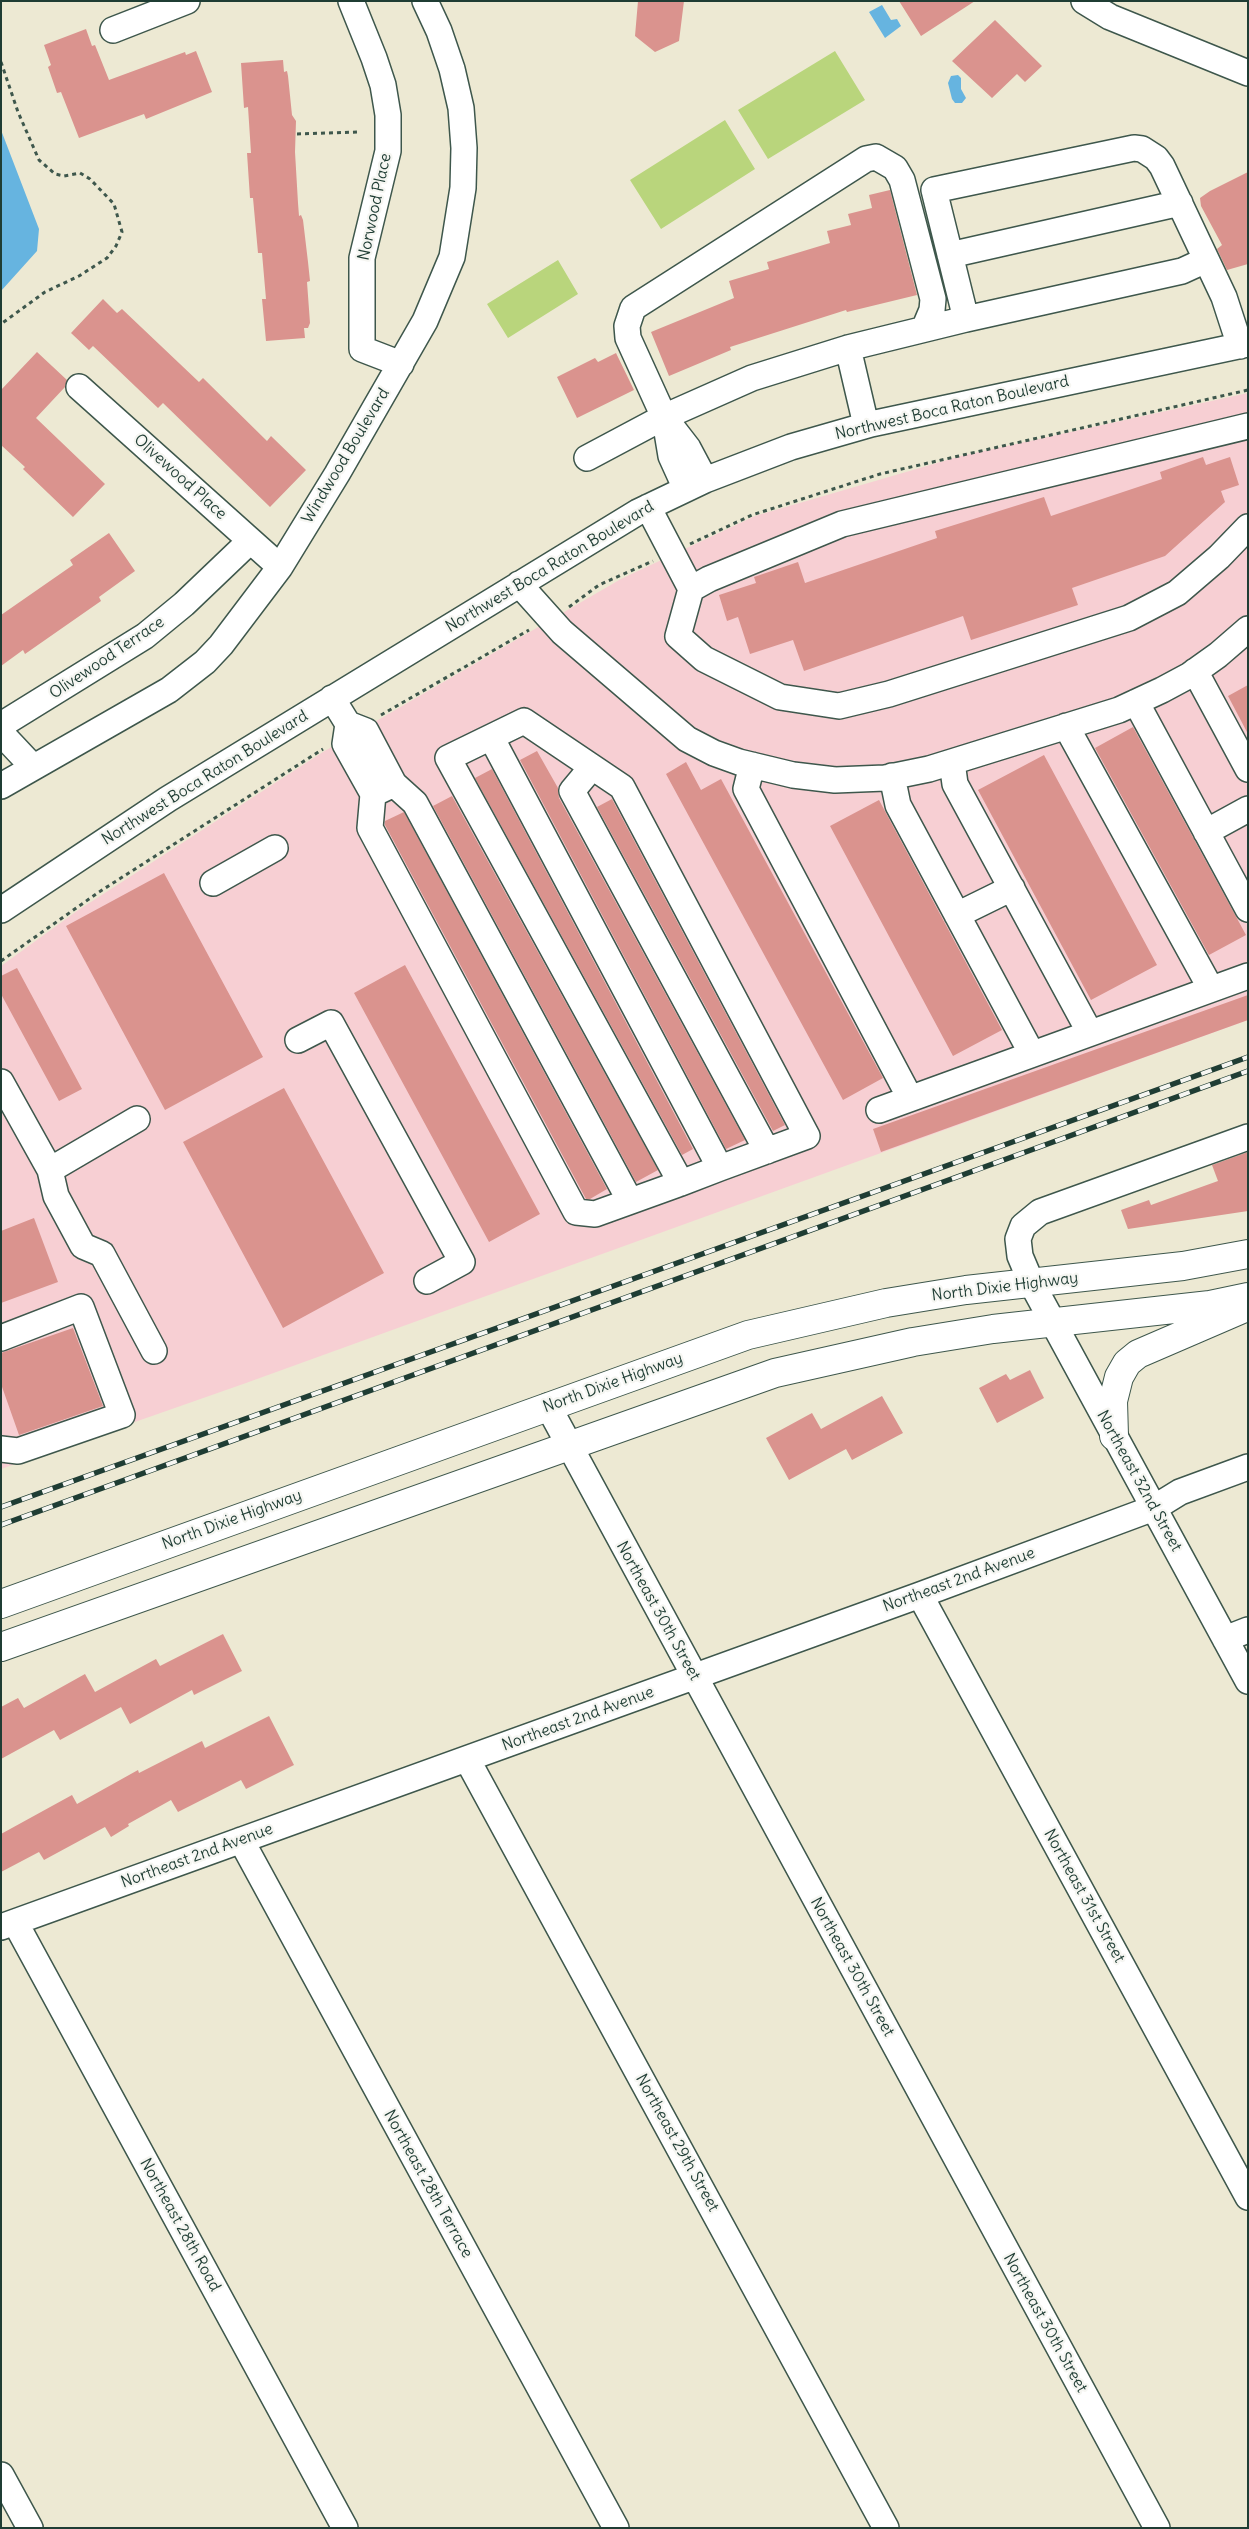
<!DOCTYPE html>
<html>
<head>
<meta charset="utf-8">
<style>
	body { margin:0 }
	#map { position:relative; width:1249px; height:2529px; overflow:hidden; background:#ede9d3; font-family:Delius,sans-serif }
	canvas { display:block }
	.frame { position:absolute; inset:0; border:2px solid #1f3d34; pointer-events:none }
</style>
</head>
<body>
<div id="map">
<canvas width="1249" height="2529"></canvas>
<div class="frame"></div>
</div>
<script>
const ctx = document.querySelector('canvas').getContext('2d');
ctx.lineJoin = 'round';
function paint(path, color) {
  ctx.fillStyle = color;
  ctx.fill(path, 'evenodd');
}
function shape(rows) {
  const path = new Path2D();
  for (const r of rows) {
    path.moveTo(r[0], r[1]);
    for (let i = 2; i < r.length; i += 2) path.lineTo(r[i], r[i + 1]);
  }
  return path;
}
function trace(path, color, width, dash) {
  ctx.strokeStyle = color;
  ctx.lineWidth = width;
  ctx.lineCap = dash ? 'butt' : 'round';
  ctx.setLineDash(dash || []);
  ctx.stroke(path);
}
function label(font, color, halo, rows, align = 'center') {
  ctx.font = font + ' Delius,sans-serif';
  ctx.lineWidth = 4.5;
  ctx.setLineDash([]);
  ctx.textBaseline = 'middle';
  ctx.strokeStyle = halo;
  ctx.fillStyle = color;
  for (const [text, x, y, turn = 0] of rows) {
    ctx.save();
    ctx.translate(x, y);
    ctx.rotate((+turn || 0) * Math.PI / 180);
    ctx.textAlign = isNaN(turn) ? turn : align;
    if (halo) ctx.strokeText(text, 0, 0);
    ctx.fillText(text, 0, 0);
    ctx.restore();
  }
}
paint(shape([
	[1248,393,1248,1020,246,1383,1,1469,1,966,77,911,323,752,621,579,755,516,961,456]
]), '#f7cfd3');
paint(shape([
	[835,51,865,100,768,159,738,110],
	[725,120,755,169,661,229,630,180],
	[558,260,578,294,508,338,487,304]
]), '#b9d57c');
paint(shape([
	[882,5,891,20,897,19,901,26,885,38,869,12],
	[958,75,961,78,961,89,966,98,962,103,955,103,952,99,948,83,951,76],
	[1,130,39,229,37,251,1,291]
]), '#66b4e0');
paint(shape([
	[638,1,684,1,679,41,655,52,635,36],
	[899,1,975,1,921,36],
	[995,20,1042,66,1025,82,1017,74,992,98,952,61],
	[86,29,92,46,95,45,109,80,185,52,186,55,196,51,212,92,146,119,144,114,79,138,61,92,57,93,48,67,51,65,44,45],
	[283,60,284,72,287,71,288,76,292,115,296,121,295,152,298,203,299,216,301,215,303,220,308,262,310,281,307,282,310,323,308,328,304,328,305,338,266,341,262,299,266,299,262,253,258,253,253,198,250,198,247,153,251,153,248,107,244,108,241,63],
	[1248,172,1248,264,1227,270,1217,249,1222,245,1201,206,1200,198,1210,191],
	[890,190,917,295,847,312,846,310,730,347,731,350,669,376,651,332,734,298,729,281,769,269,767,262,830,243,827,231,851,225,848,214,872,208,869,195],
	[103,299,117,313,122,309,199,382,203,378,267,441,271,436,306,470,270,507,163,403,158,408,93,346,89,350,71,333],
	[37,352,67,380,65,387,36,418,105,484,73,517,23,469,25,467,1,445,1,390],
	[616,353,634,390,577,418,557,377,595,358,598,362],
	[1203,457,1206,465,1230,457,1239,485,1221,491,1225,502,1165,556,1072,588,1078,605,971,640,963,616,804,671,793,640,750,654,738,617,727,621,719,595,756,583,754,577,798,562,805,583,937,538,935,531,1044,497,1051,516,1162,479,1160,472],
	[109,533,135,571,99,597,101,601,25,654,23,650,1,666,1,615,73,565,70,560],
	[1248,685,1248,734,1228,696],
	[1133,727,1246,935,1209,955,1095,748],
	[537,751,558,788,559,798,745,1140,726,1149,520,760],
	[1044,755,1157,965,1091,1000,978,790],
	[686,762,701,790,721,779,883,1078,843,1100,666,774],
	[492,769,693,1149,682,1155,475,778],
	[452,796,658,1170,636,1182,433,806],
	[612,799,785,1125,773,1131,597,807],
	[879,800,1002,1030,953,1056,830,826],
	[404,812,607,1189,590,1199,586,1199,385,825,385,821],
	[164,873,263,1057,165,1110,66,926],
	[405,965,540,1214,489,1242,354,993],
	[17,968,82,1089,59,1101,1,994,1,976],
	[1248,995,1248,1020,881,1152,873,1129],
	[284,1088,384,1273,283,1328,183,1142],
	[1248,1152,1248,1211,1128,1229,1121,1210,1149,1200,1151,1205,1218,1181,1212,1165],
	[34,1218,58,1282,1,1303,1,1231],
	[73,1328,103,1406,19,1435,1,1384,1,1353],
	[1030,1370,1044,1398,997,1423,979,1388,1006,1374,1010,1380],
	[882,1396,903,1433,852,1460,846,1449,789,1480,766,1438,812,1413,821,1429],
	[223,1634,242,1671,194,1695,192,1690,130,1724,121,1707,60,1740,54,1730,1,1759,1,1707,18,1698,24,1708,85,1674,95,1692,156,1659,160,1666],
	[269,1716,294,1765,246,1789,241,1780,178,1812,171,1800,128,1824,129,1826,111,1837,105,1827,44,1860,39,1852,1,1872,1,1834,72,1795,77,1804,138,1770,139,1773,202,1741,205,1748]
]), '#da938e');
const minor = shape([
	[351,1,374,58,383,85,388,115,388,151,362,258,362,349,401,364],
	[1084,1,1110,17,1248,73],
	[113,30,187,1],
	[950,255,1180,203],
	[1206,260,1182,271,966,319,934,190,1134,148,1142,149,1156,158,1162,166,1224,297,1240,346],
	[848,348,866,425],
	[79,387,280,567],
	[665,420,671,456,686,489],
	[587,458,664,417,752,378,848,348,966,319],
	[705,480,688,448,664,417,628,338,627,326,633,308,866,159,876,157,895,168,902,180,933,299,932,310,924,329],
	[648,507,691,589,678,636,704,659,780,697,839,706,889,694,1129,618,1177,593,1219,557,1248,527],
	[519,584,562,632,687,739,714,753,739,762,793,775,835,780,885,778,929,769,1119,710,1162,690,1190,675,1218,655,1248,629],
	[691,589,709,579,842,524,1248,426],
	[1195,671,1248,769],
	[332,698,348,724,345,744,373,794,370,828,576,1212,595,1214,681,1183,720,1168,807,1136,622,787,524,721,448,758,681,1183],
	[1136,702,1248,909],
	[348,724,366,731,394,784],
	[1,725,145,636,184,604,250,541],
	[1066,726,1211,989],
	[1,733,33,767],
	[491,737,720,1168],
	[952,762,955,784,1090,1033],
	[752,765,746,789,910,1098],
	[592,767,572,791,767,1151],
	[892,776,898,805,1032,1054],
	[1,786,169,690,205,662,221,645,280,567,337,474,425,321,452,257,463,188,464,148,461,108,452,69,439,31,425,1],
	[373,794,394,784,415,803,630,1201],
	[1206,832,1248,809],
	[213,883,275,848],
	[1,910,168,799,638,512,705,480,791,447,871,424,1248,344],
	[957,915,1012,888],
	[298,1040,331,1023,462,1262,427,1281],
	[1,1082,50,1170,137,1119],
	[879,1110,1248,976],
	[1248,1137,1040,1212,1023,1226,1018,1239,1020,1256,1031,1282,1248,1681],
	[50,1170,56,1196,83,1246,102,1254,154,1351],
	[1,1338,81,1307,122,1415,18,1451,1,1449],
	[548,1406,1157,2528],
	[920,1595,1248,2197],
	[1225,1639,1248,1630],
	[467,1759,886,2528],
	[241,1840,616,2528],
	[15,1922,345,2528],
	[1,1927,920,1595,1154,1508,1180,1492,1248,1467],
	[1,2475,30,2528]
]);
const major = shape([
	[1114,1436,1113,1401,1119,1377,1127,1363,1138,1354,1240,1310],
	[1,1604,748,1335,886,1303,966,1290,1183,1266,1248,1254],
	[1,1647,775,1373,913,1342,993,1329,1210,1305,1248,1297]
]);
trace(minor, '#3e574c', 28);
trace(major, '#3e574c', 30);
trace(shape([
	[1,62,18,112,39,160,55,174,64,176,80,173,90,179,114,204,122,232,116,246,107,258,79,276,45,292,1,324],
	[297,134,357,132],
	[690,544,752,515,880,474,1248,390],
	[569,607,599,585,653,561],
	[381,715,529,630],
	[1,961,99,892,323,749]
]), '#3e574c', 3, [4, 4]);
trace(minor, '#fff', 25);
trace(major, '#fff', 28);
const rail = shape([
	[1,1507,1248,1057],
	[1,1525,1248,1071]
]);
trace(rail, '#1f3d34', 5.5);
trace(rail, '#f6f6f2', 4, [11]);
label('16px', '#1f3d34', '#f6f6f2', [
	["Norwood Place",375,207,-78],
	["Northwest Boca Raton Boulevard",952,408,-13],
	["Windwood Boulevard",346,456,-59],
	["Olivewood Place",180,477,42],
	["Northwest Boca Raton Boulevard",550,567,-31],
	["Olivewood Terrace",107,658,-34],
	["Northwest Boca Raton Boulevard",205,778,-32],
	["North Dixie Highway",1005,1287,-7],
	["North Dixie Highway",613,1383,-20],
	["Northeast 32nd Street",1139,1481,61],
	["North Dixie Highway",232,1520,-20],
	["Northeast 2nd Avenue",959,1580,-20],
	["Northeast 30th Street",658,1611,61],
	["Northeast 2nd Avenue",578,1719,-20],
	["Northeast 2nd Avenue",197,1856,-20],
	["Northeast 31st Street",1084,1896,61],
	["Northeast 30th Street",852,1967,61],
	["Northeast 29th Street",677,2143,61],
	["Northeast 28th Terrace",428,2184,61],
	["Northeast 28th Road",180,2225,61],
	["Northeast 30th Street",1045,2323,61]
]);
</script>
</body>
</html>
